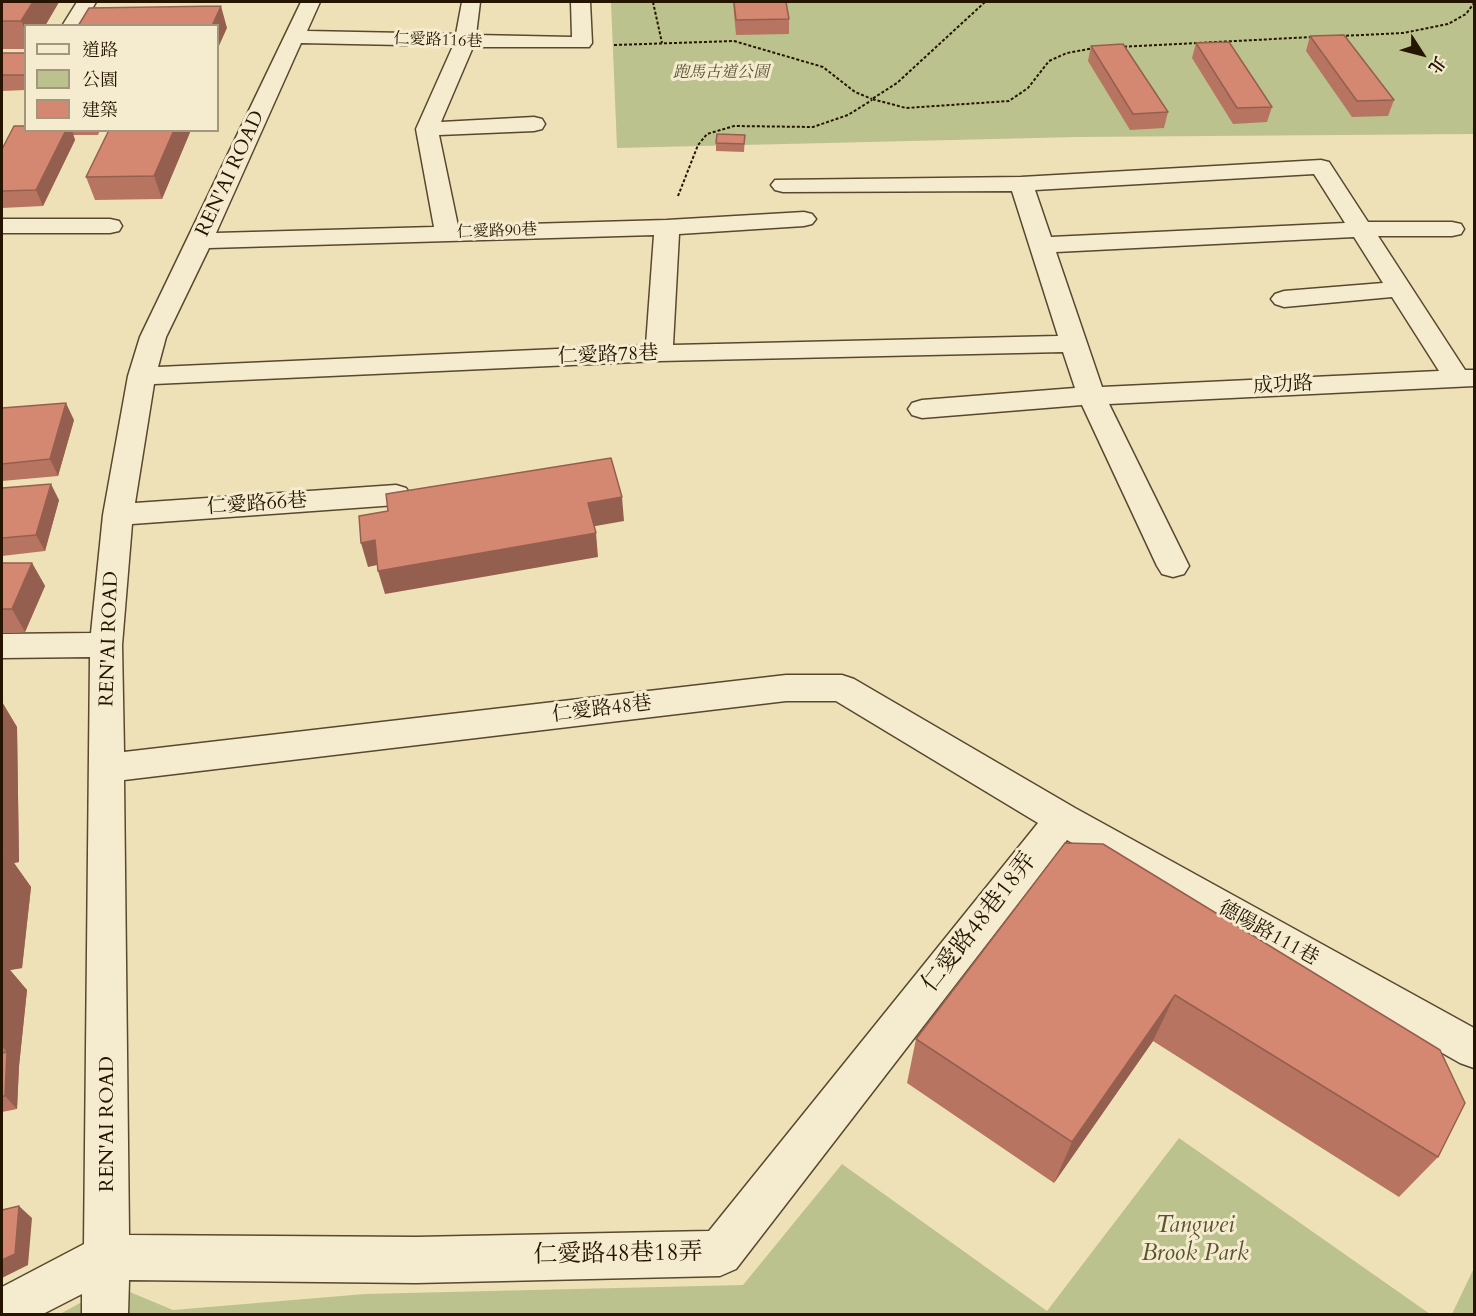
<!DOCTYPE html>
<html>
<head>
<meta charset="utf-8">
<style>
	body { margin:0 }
	#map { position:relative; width:1476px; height:1316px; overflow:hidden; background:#efe1b7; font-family:Cardo,"Noto Serif TC",serif }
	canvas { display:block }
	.frame { position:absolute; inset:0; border:3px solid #251500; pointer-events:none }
	.legend { position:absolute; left:24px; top:24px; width:195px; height:108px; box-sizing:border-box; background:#f5ecd0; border:2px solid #a2967d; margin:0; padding:8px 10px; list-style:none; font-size:18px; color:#251500 }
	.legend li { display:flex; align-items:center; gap:12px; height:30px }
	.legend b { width:30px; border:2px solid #a2967d }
	.north { position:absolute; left:1392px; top:24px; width:60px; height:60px; -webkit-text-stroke:4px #f5ecd0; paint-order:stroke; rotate:126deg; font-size:16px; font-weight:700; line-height:24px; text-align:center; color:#251500 }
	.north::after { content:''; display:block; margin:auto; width:21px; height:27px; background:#251500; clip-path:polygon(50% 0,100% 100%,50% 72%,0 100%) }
</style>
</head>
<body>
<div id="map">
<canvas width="1476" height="1316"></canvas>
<div class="frame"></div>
<ul class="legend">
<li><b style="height:8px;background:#f5ecd0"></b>道路</li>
<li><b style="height:16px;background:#bbc28d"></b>公園</li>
<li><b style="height:16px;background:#d58871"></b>建築</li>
</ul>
<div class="north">北</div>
</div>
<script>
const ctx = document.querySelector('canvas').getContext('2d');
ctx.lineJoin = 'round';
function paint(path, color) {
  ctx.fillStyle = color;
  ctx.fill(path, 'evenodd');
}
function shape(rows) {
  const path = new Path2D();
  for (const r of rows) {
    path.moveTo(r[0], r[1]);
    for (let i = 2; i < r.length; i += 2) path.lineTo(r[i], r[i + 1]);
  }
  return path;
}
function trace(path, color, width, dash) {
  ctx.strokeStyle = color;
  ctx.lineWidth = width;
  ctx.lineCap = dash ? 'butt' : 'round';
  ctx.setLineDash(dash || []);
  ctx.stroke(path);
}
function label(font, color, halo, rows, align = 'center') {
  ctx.font = font + ' Cardo,"Noto Serif TC",serif';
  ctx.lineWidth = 6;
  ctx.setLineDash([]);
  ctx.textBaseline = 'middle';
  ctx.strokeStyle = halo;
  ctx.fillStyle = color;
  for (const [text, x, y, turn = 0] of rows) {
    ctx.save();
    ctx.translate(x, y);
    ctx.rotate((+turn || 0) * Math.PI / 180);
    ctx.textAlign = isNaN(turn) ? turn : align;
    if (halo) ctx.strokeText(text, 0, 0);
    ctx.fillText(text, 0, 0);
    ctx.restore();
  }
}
paint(shape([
	[611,2,1474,2,1474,134,1078,137,617,148],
	[1179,1138,1430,1314,60,1314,113,1285,173,1310,365,1294,743,1285,842,1164,1047,1311],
	[1474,1268,1474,1314,1452,1314]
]), '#bbc28d');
const minor = shape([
	[77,2,96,2,82,26,62,26,77,2],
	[301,2,320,2,307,31,456,34,462,2,480,2,476,35,572,37,571,2,590,2,592,43,589,47,473,47,441,122,534,117,542,119,545,124,542,129,534,131,439,135,458,226,667,220,804,212,812,214,816,219,812,224,804,226,679,234,673,345,1058,336,1012,191,783,192,775,190,771,185,775,180,1021,177,1321,160,1329,162,1368,222,1452,222,1461,224,1464,229,1461,234,1452,236,1378,236,1465,370,1474,370,1474,386,1109,404,1189,566,1184,574,1173,577,1162,574,1157,566,1082,405,922,418,912,415,908,409,912,403,922,400,1075,388,1063,352,659,361,154,384,135,503,396,485,406,488,411,495,406,502,396,505,132,524,122,645,124,752,786,675,842,675,854,679,1075,808,1474,1028,1474,1068,1460,1063,1067,840,736,1269,720,1276,416,1283,129,1280,128,1314,82,1314,82,1294,43,1314,2,1314,2,1287,84,1244,90,657,2,658,2,634,91,633,103,515,128,376,140,337,301,2],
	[301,43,453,46,416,129,434,227,216,233,301,43],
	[1314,174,1345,223,1051,237,1035,190,1314,174],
	[654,235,646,345,158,367,166,337,209,248,654,235],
	[1354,237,1383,283,1284,291,1275,294,1271,299,1275,304,1284,307,1392,297,1439,371,1102,387,1056,252,1354,237],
	[786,701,836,701,1038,823,709,1231,416,1237,129,1235,124,780,786,701],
	[2,219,110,219,119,221,122,226,119,231,110,233,2,233,2,219]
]);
trace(minor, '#58482e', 3);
trace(shape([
	[653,2,662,43],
	[985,2,897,83,872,99,906,108,1009,101,1028,88,1049,61,1067,53,1094,48],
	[1341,36,1403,33,1448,24,1466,14,1474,3],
	[614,45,734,41,823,67,855,92,872,99],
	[1119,47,1313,37],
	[678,196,698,145,707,134,734,126,813,127,848,115,872,100]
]), '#251500', 2, [3, 2]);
paint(minor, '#f5ecd0');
paint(shape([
	[2,2,59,2,45,26,26,26,26,49,2,49],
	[733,2,786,2,789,19,789,34,736,35],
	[1310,36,1394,100,1388,116,1352,117,1306,51],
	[1196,43,1272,107,1267,122,1233,124,1192,58],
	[1091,46,1168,112,1164,128,1130,130,1088,61],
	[2,53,26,53,26,90,2,91],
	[26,130,100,130,98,135,73,135,75,140,43,206,2,208,2,149],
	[109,130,191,130,162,199,95,200,86,177],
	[745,135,744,152,716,151,716,143],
	[2,408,74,420,58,476,2,481],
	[2,488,59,500,45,551,2,556],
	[2,563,32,563,45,586,25,632,2,633],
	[2,702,17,727,19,862,14,863,31,887,22,968,10,970,27,990,19,1066,17,1109,2,1112],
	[1065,843,1438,1157,1399,1197,1153,1041,1054,1183,907,1083,916,1039]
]), '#b77561');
paint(shape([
	[33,2,59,2,45,26,26,26,26,31,21,21],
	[221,6,227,28,218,48,218,26,212,26],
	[66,130,72,130,75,140,43,206,36,190],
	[174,130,191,130,162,199,154,176],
	[66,403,74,420,58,476,50,459],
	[51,484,59,500,45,551,36,535],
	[622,497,624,521,590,527,588,503],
	[596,533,598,557,385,594,378,571],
	[375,540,382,564,368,567,361,543],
	[32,563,45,586,25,632,12,609],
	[2,702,17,727,19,862,14,863,31,887,22,968,10,970,27,990,19,1066,17,1109,5,1096,7,1052,2,1046],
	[1175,995,1153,1041,1054,1183,1072,1142],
	[19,1206,32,1218,28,1265,2,1278,2,1260]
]), '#955f4f');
const building = shape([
	[2,2,33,2,21,21,2,21,2,2],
	[734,2,786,2,789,19,736,20,734,2],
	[221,6,212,26,78,26,89,8,221,6],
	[1344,35,1394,100,1357,101,1310,36,1344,35],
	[1229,42,1272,107,1237,108,1196,43,1229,42],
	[1123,44,1168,112,1133,114,1091,46,1123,44],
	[2,53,26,53,26,75,2,75,2,53],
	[14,126,26,126,26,130,66,130,36,190,2,191,2,149,14,126],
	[109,130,174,130,154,176,86,177,109,130],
	[717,134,745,135,744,144,716,143,717,134],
	[66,403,50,459,2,464,2,408,66,403],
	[611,458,622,497,588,503,596,533,378,571,375,540,361,543,359,516,388,511,386,494,611,458],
	[51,484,36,535,2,538,2,488,51,484],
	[2,563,32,563,12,609,2,609,2,563],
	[1065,843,1103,844,1440,1050,1465,1103,1438,1157,1175,995,1072,1142,916,1039,1065,843],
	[2,850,4,850,2,872,2,850],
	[7,1052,5,1096,2,1096,2,1053,7,1052],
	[19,1206,15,1254,2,1260,2,1210,19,1206]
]);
paint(building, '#d58871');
trace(building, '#955f4f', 1.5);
label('16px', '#251500', '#f5ecd0', [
	["仁愛路116巷",438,41,2],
	["仁愛路90巷",497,232,-2]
]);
label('italic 16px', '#5a5231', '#f5ecd0', [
	["跑馬古道公園",721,73]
]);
label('20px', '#251500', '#f5ecd0', [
	["REN'AI ROAD",231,174,-65],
	["仁愛路78巷",608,356,-2],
	["成功路",1283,386,-3],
	["仁愛路66巷",257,505,-4],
	["REN'AI ROAD",110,639,-88],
	["仁愛路48巷",602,710,-7],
	["德陽路111巷",1268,934,29],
	["REN'AI ROAD",108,1124,-90]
]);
label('24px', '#251500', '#f5ecd0', [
	["仁愛路48巷18弄",980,923,-52],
	["仁愛路48巷18弄",618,1255,-1]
]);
label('italic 24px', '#5a5231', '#f5ecd0', [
	["Tangwei",1195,1226],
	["Brook Park",1195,1254]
]);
</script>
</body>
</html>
